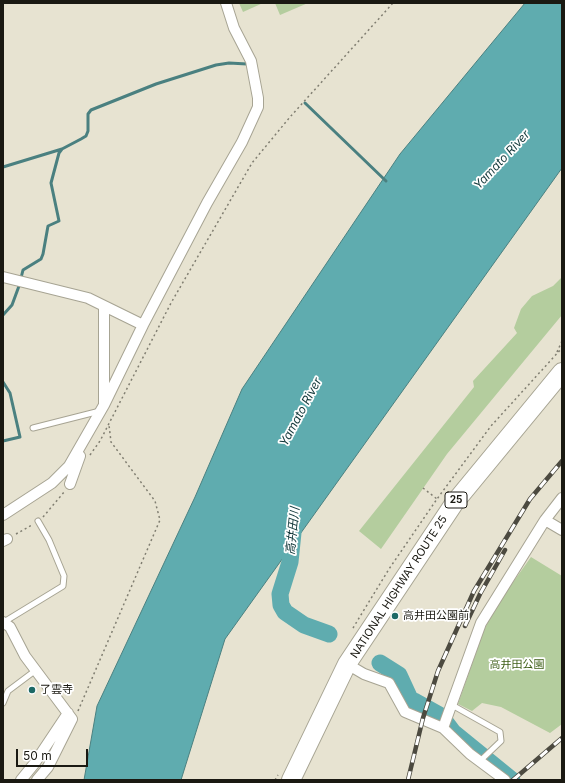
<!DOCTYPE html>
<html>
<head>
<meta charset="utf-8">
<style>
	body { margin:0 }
	#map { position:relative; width:565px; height:783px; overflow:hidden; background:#e7e3d1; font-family:Inter,sans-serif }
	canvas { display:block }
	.frame { position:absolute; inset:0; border:4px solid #1a1912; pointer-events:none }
	.scale { position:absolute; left:16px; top:749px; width:72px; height:18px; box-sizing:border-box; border:2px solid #1a1912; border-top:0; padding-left:5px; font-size:12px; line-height:14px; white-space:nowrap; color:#1a1912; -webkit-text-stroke:3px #fff; paint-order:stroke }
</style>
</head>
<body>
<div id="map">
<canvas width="565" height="783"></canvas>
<div class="frame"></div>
<div class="scale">50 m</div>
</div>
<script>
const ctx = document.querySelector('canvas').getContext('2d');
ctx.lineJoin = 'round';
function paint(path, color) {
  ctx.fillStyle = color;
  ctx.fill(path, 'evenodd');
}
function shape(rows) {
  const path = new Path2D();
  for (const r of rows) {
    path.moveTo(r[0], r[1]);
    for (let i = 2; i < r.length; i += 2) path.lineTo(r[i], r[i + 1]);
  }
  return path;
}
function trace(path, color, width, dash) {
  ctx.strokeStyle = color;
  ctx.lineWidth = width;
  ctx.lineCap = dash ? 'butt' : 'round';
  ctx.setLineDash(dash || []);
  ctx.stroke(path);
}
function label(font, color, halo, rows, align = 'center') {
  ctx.font = font + ' Inter,"Noto Sans JP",sans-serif';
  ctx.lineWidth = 3.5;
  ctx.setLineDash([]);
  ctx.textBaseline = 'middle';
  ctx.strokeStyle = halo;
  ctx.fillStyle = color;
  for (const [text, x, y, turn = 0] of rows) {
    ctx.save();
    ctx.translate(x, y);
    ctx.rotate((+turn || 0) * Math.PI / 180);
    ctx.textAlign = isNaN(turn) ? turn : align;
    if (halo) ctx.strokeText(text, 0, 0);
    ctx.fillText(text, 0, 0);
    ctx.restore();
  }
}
paint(shape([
	[239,3,263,3,243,12],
	[275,3,308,3,280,15],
	[562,277,562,315,447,454,381,549,359,531,474,387,473,381,517,333,514,328,521,309,532,296,553,286],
	[531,557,562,576,562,724,550,733,501,707,482,703,472,711,458,704,484,630,496,606]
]), '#b4cd9e');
const water = shape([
	[525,3,562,3,562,168,225,639,181,780,84,780,97,706,195,497,242,389,400,154,525,3]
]);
paint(water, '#5facaf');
trace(water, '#4a8080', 1);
trace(shape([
	[305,103,386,181],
	[3,167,62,149,81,139,86,136,88,131,88,114,91,110,156,84,216,65,229,63,247,64],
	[21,278,23,270,41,259,43,254,48,226,59,221,51,183,59,153,62,149],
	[3,315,12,305,19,286],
	[3,382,10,393,20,437,3,441]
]), '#4a8080', 3);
trace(shape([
	[294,523,290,562,280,594,281,605,285,612,304,625,329,634],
	[380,663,399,675,411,701,414,701,441,716,453,732,512,780]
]), '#5facaf', 17);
const lane = shape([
	[33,428,100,411],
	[4,622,63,586,64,576,49,540,38,521],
	[3,703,8,691,36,670],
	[452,705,500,732,501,741,480,761]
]);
const street = shape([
	[3,277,88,298,143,325],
	[104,306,104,403],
	[70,484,80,456],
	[3,515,52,483,69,466,104,405,143,325,207,203,242,142,258,107,258,98,251,61,234,28,226,3],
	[545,520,562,530],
	[3,541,7,539],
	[3,622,10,627,25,656,72,719,48,767,37,780],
	[347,664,364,674,389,683,405,712,443,728,470,754,505,780],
	[443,728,481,623,545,520,562,498],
	[21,780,34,764,68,713]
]);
const highway = shape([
	[291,780,347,664,455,502,562,372]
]);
trace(lane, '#a7a493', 7);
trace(street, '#a7a493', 12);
trace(highway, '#a7a493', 20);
trace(shape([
	[557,352,562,341],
	[90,455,100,441,171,303,252,163,290,117,393,3],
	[423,488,437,499],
	[43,517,65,491],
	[16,534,32,525],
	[353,628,389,569,437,499,491,426,562,348],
	[78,711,160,520,155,501,111,442,109,425],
	[275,780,278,775]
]), '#807e71', 1.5, [2, 3]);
trace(lane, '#fff', 5);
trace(street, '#fff', 10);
trace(highway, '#fff', 18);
const rail = shape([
	[465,626,480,594,505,550],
	[408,780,423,718,438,671,474,591,530,499,562,461],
	[513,780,562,738]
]);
trace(rail, '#4c4a40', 4.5);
trace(rail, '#fff', 3, [9]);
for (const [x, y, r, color] of [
	[395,616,4,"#1c6865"],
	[32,690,4,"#1c6865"]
]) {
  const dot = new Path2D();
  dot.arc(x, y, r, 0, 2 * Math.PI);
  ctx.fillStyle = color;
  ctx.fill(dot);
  trace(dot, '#fff', 1.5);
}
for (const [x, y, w] of [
	[456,500,22]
]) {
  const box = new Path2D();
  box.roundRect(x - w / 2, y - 8, w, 16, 3);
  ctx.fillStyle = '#fff';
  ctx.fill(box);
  trace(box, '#1a1912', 1);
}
label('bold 10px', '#1a1912', null, [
	["25",456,500]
]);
label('11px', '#1a1912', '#fff', [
	["NATIONAL HIGHWAY ROUTE 25",399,587,-57]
]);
label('11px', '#1a1912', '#fff', [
	["高井田公園前",403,616],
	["了雲寺",40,690]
], 'left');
label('11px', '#3c5d14', '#fff', [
	["高井田公園",517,665]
]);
label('italic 12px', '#13393b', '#fff', [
	["Yamato River",502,160,-47],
	["Yamato River",301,412,-62],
	["高井田川",293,531,-84]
]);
</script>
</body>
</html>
